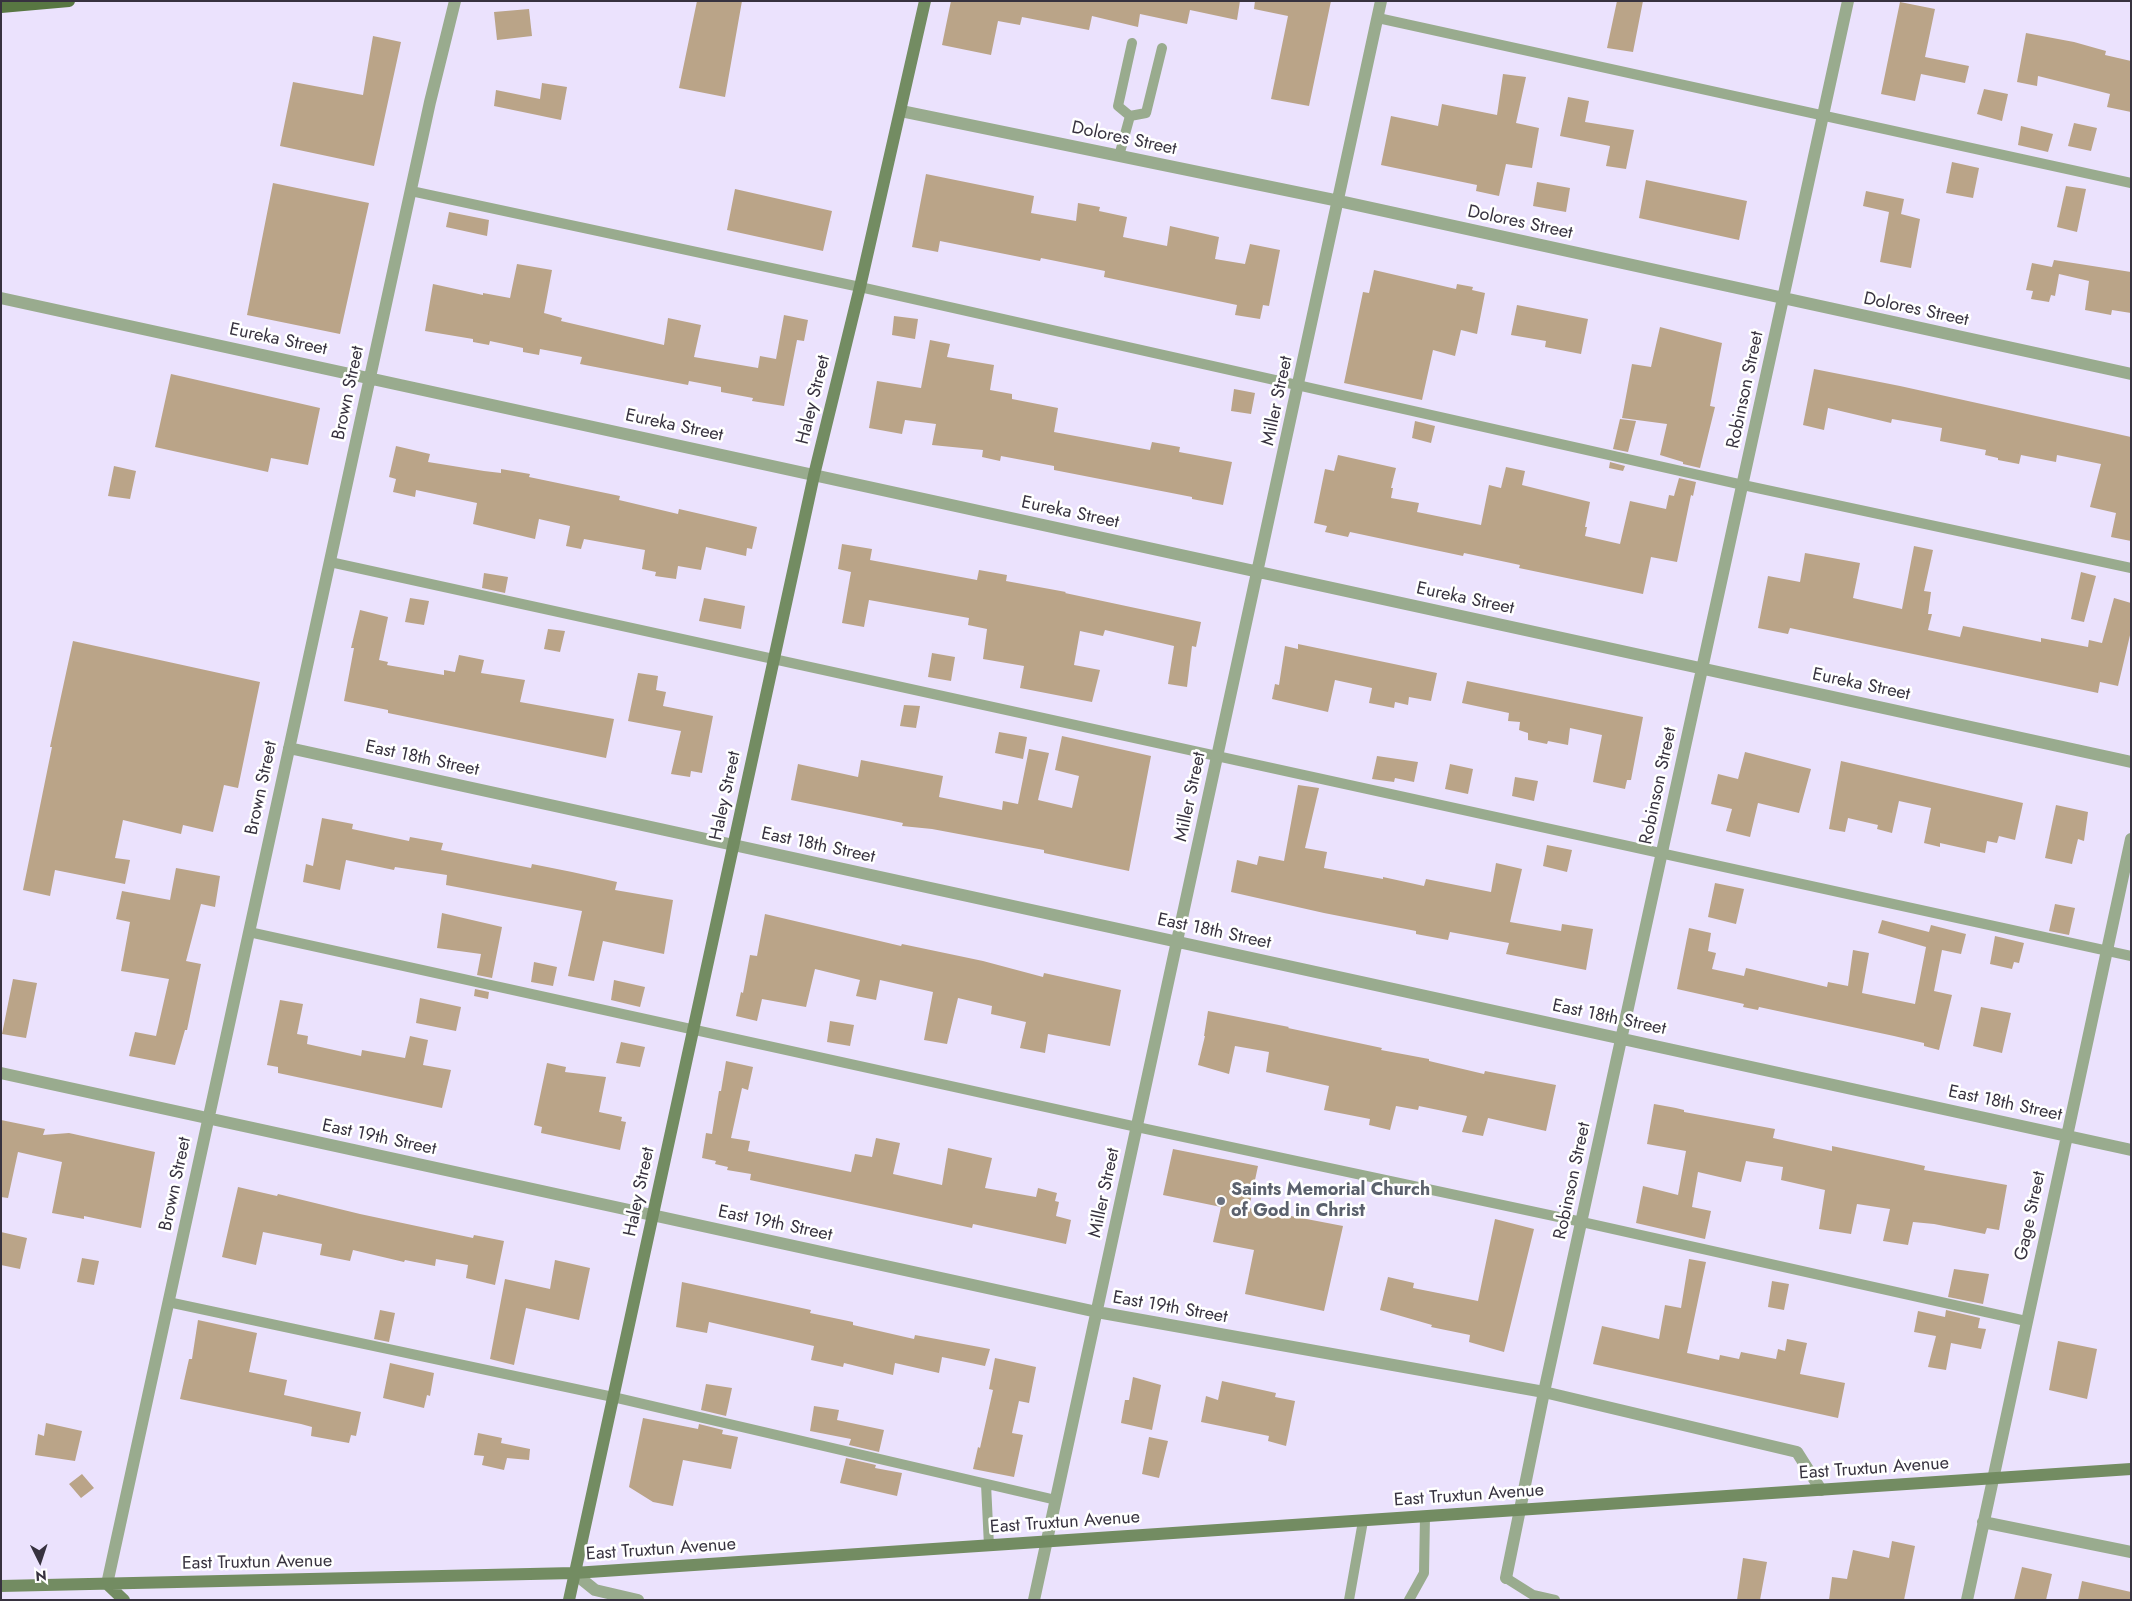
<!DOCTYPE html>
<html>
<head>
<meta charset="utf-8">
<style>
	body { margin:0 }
	#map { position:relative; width:2132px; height:1601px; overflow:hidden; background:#ebe2fd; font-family:Jost,sans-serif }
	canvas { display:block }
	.frame { position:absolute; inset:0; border:2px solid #37323f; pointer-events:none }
	.north { position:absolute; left:15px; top:1536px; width:50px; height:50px; -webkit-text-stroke:4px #fff; paint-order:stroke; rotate:176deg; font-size:14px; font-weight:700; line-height:20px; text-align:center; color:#37323f }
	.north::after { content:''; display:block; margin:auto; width:18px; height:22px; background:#37323f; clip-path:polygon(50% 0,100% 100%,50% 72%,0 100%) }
</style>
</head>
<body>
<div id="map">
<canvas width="2132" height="1601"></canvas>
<div class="frame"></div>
<div class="north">N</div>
</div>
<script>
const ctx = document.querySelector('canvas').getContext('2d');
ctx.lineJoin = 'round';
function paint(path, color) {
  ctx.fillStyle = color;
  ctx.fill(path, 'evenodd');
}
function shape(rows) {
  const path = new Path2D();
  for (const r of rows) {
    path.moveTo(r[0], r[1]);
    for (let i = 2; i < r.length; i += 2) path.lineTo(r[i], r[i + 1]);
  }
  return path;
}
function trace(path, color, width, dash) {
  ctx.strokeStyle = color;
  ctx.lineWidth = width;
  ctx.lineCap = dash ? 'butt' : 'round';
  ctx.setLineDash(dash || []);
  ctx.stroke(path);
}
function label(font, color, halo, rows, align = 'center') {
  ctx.font = font + ' Jost,sans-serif';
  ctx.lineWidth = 5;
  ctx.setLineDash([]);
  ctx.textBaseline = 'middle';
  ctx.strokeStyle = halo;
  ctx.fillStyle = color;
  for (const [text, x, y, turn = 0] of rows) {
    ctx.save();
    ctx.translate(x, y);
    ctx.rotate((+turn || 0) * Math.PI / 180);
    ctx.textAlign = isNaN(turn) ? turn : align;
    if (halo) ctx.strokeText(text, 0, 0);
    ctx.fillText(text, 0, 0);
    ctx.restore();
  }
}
paint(shape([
	[697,1,742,1,725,97,679,88],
	[951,1,1240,1,1237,20,1190,10,1187,24,1140,14,1138,27,1092,16,1089,30,1022,17,1020,25,998,21,991,55,942,45],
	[1255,1,1331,1,1309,106,1271,99,1288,16,1254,9],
	[1617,1,1643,1,1633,52,1607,48],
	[1900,2,1935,9,1925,57,1969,66,1965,83,1921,74,1915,101,1881,94],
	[529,9,532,36,497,40,494,12],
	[2026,33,2074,42,2106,51,2105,55,2131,61,2131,112,2107,107,2110,94,2038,76,2037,86,2017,82],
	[373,36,401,42,374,166,280,146,293,82,363,95],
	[1503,74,1526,77,1516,123,1539,128,1532,168,1506,164,1499,196,1476,191,1477,185,1381,165,1391,116,1438,126,1442,104,1497,115],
	[542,83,567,87,561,120,494,106,496,90,540,99],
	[1984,89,2008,94,2002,121,1977,114],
	[1568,97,1589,101,1585,122,1634,130,1626,169,1606,166,1610,146,1560,136],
	[2074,123,2097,128,2091,151,2068,146],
	[2021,126,2053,134,2048,152,2018,145],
	[1952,162,1979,168,1973,198,1946,193],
	[926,174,1034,196,1031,213,1076,221,1078,203,1100,207,1099,211,1127,217,1123,237,1167,246,1170,226,1219,237,1215,259,1245,264,1250,244,1280,250,1269,306,1263,305,1260,319,1235,315,1237,305,1104,277,1105,271,1041,258,1040,261,940,241,938,252,912,247],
	[1646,180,1747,201,1739,240,1639,218],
	[1537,182,1570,188,1566,212,1533,206],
	[273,183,369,203,340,334,247,315],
	[2066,186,2086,189,2077,232,2057,227],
	[735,189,832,211,823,251,727,230],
	[1866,191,1904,199,1901,214,1920,219,1911,268,1880,262,1889,212,1863,206],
	[449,212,489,220,487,236,446,227],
	[2054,260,2131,272,2131,313,2112,310,2111,315,2085,310,2089,281,2059,274,2055,296,2051,295,2049,302,2031,299,2033,291,2026,290,2032,263,2052,267],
	[517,264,552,270,544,313,562,318,561,321,664,345,668,318,701,325,694,357,758,368,760,356,776,359,784,315,808,320,804,341,797,340,784,406,752,401,753,398,721,392,721,387,689,381,688,385,580,364,582,357,540,349,539,355,523,352,523,348,490,341,489,345,473,342,473,339,425,331,433,284,483,295,483,293,510,298],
	[1374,270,1456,289,1457,284,1473,287,1472,290,1485,293,1477,334,1461,330,1455,356,1433,350,1422,400,1344,383,1363,292,1369,293],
	[1517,305,1588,319,1581,354,1545,347,1546,341,1511,335],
	[894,316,918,319,915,339,892,335],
	[1660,327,1722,343,1710,406,1715,407,1700,468,1683,464,1683,462,1660,455,1667,424,1622,418,1632,364,1651,367],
	[930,340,950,344,947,357,994,365,990,390,1012,394,1012,399,1058,408,1054,432,1150,450,1152,442,1180,447,1179,452,1232,462,1223,505,1192,499,1192,497,1054,470,1054,466,1001,456,1000,461,982,457,983,450,932,445,936,424,905,420,902,434,869,428,877,381,921,388],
	[1814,369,1900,386,2131,437,2131,541,2111,537,2116,513,2090,507,2101,464,2057,455,2056,462,2021,455,2019,464,1998,460,1998,458,1985,455,1986,450,1940,441,1942,428,1892,419,1891,423,1828,408,1824,430,1803,425],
	[171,374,320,408,308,465,271,458,268,472,155,447],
	[1234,389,1255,393,1251,414,1231,411],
	[1620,419,1636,421,1628,452,1613,449],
	[1415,421,1435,426,1431,443,1412,438],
	[396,446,430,454,428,462,484,471,501,473,501,469,530,474,529,477,620,496,619,500,678,514,679,509,757,527,752,549,747,548,746,556,706,547,701,570,678,566,676,579,655,576,656,572,642,569,645,550,584,539,581,549,566,546,570,526,539,519,535,539,473,524,477,503,416,490,415,497,393,492,396,479,389,477],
	[1338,455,1396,468,1391,488,1393,488,1391,498,1419,503,1417,512,1481,525,1489,485,1501,488,1506,467,1525,471,1522,485,1590,502,1585,527,1587,527,1585,536,1620,544,1630,501,1666,509,1669,495,1674,496,1679,478,1696,482,1693,496,1691,495,1677,562,1651,557,1643,594,1519,568,1520,565,1464,553,1463,556,1350,532,1348,537,1325,532,1327,526,1314,523,1325,469,1334,471],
	[1610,462,1625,466,1623,471,1609,468],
	[114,466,136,471,130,499,108,496],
	[842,544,872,549,870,560,977,580,979,570,1007,575,1006,581,1066,592,1065,593,1201,622,1196,647,1192,646,1187,687,1168,684,1174,646,1105,630,1103,636,1080,631,1074,665,1100,670,1092,702,1020,688,1024,666,983,659,987,629,968,625,969,618,869,600,864,627,842,623,851,572,838,569],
	[1914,546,1933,550,1924,591,1931,592,1928,614,1932,614,1928,630,1960,637,1963,626,2041,642,2041,638,2088,647,2089,640,2102,643,2114,598,2131,603,2131,631,2118,686,2100,682,2098,693,1790,628,1788,634,1758,628,1768,576,1800,582,1805,553,1860,563,1853,598,1902,609],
	[2081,572,2096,576,2084,622,2071,619],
	[484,573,508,577,505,593,482,588],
	[410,598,429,601,424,625,405,622],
	[704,598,745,606,741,629,699,621],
	[360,610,388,617,379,660,388,662,387,665,444,675,444,670,455,672,459,655,484,660,481,673,525,680,520,702,614,719,606,758,388,713,388,710,344,701,354,648,351,648],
	[548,629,565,631,560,652,544,649],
	[73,641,260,682,238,788,224,785,213,832,183,825,181,834,123,820,115,858,130,860,125,884,55,870,50,896,23,890,52,747,50,747],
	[1298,644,1437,673,1431,701,1409,697,1408,705,1395,702,1394,708,1369,703,1372,688,1335,680,1328,712,1272,699,1275,684,1279,685,1285,646,1298,649],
	[932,653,955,657,951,681,928,677],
	[638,673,658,676,656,690,666,692,663,706,713,716,702,773,691,771,690,777,671,774,681,731,628,721],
	[1467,681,1643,717,1631,780,1627,780,1625,789,1593,782,1602,735,1570,728,1568,745,1548,741,1547,744,1528,740,1528,733,1519,730,1520,722,1508,721,1509,713,1462,703],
	[904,705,920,706,916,728,900,726],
	[999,732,1027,737,1023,759,995,753],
	[1062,736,1151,756,1129,871,1044,853,1044,850,932,829,902,826,903,823,791,800,798,764,858,777,861,760,943,776,939,797,1002,810,1003,801,1018,804,1029,749,1049,753,1038,800,1072,808,1079,776,1055,770],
	[1745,752,1811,769,1799,813,1758,803,1750,837,1726,831,1732,809,1711,804,1718,774,1738,779],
	[1377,756,1418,762,1414,782,1395,778,1394,782,1372,779],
	[1841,761,2023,803,2015,840,1999,836,1997,843,1987,841,1985,853,1940,843,1940,847,1924,843,1931,808,1899,801,1892,833,1877,829,1878,825,1848,818,1845,832,1829,829],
	[1450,764,1473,769,1468,794,1445,789],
	[1515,777,1538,781,1534,801,1512,796],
	[1298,785,1319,788,1305,848,1327,852,1324,868,1383,879,1383,877,1424,886,1426,879,1491,892,1496,863,1522,869,1510,922,1561,931,1562,924,1593,929,1586,970,1506,954,1509,943,1450,932,1448,940,1416,934,1416,931,1324,913,1231,892,1237,860,1257,865,1259,856,1284,861],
	[2056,805,2088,812,2084,841,2078,839,2072,864,2045,858],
	[322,818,353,824,352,829,409,841,410,837,443,843,441,850,531,868,532,864,572,872,617,882,615,890,673,900,664,954,603,941,594,981,568,976,582,911,446,885,447,875,395,867,394,870,346,860,340,890,303,882,306,864,313,866],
	[1547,845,1572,850,1567,872,1543,866],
	[176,868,220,876,215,907,201,904,186,961,201,964,187,1030,185,1030,175,1065,129,1056,135,1032,156,1036,169,979,121,971,130,922,116,919,122,891,170,900],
	[1715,883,1744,889,1736,924,1708,917],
	[2055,904,2075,908,2069,935,2049,931],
	[442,913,502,927,492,978,477,975,481,954,437,948],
	[765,914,901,946,902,944,983,961,1043,977,1044,973,1121,990,1110,1046,1048,1034,1045,1053,1020,1048,1026,1022,991,1014,992,1006,958,998,947,1044,924,1040,933,992,880,980,876,1000,856,996,860,980,815,969,806,1007,762,999,757,1021,736,1016,741,992,743,993,750,955,757,956],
	[1882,920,1929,932,1931,925,1966,934,1961,954,1942,950,1934,991,1952,995,1939,1050,1924,1046,1924,1043,1894,1036,1759,1007,1758,1010,1743,1007,1744,1004,1677,989,1689,928,1711,933,1708,951,1716,953,1712,969,1744,976,1746,968,1827,987,1828,982,1848,986,1853,950,1869,953,1862,993,1915,1004,1926,947,1878,933],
	[1995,936,2024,943,2019,963,2014,962,2012,969,1990,964],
	[534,962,557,967,553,986,531,982],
	[13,979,37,983,26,1038,2,1034],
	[614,980,645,987,640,1007,611,1000],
	[475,989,489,992,488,999,474,996],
	[420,998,461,1007,456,1031,416,1023],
	[280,1000,303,1004,297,1034,308,1036,307,1044,361,1056,362,1050,405,1058,410,1036,428,1040,423,1065,451,1070,442,1108,278,1073,278,1067,267,1065],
	[1981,1007,2011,1013,2002,1053,1973,1046],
	[1208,1011,1289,1027,1288,1028,1382,1048,1381,1050,1429,1059,1429,1061,1484,1074,1485,1071,1556,1085,1546,1131,1488,1118,1483,1136,1462,1132,1467,1116,1419,1106,1418,1110,1396,1106,1390,1130,1369,1125,1370,1119,1324,1110,1329,1086,1266,1072,1269,1052,1235,1046,1229,1074,1198,1065,1205,1036,1204,1036],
	[830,1021,854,1025,850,1046,827,1042],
	[621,1042,645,1047,640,1067,616,1063],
	[726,1061,753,1067,748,1090,742,1088,731,1138,750,1141,748,1151,851,1172,855,1154,872,1157,876,1138,900,1143,893,1174,942,1185,948,1148,992,1158,985,1188,1036,1197,1038,1188,1057,1193,1055,1201,1059,1202,1056,1216,1071,1220,1066,1244,973,1224,972,1228,750,1180,751,1174,727,1170,728,1167,715,1164,716,1161,702,1158,706,1133,712,1134,719,1091,721,1091],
	[547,1063,566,1067,565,1072,606,1077,599,1112,622,1117,621,1121,626,1122,620,1150,541,1133,542,1127,534,1125],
	[1654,1104,1676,1108,1684,1110,1684,1112,1775,1129,1773,1138,1832,1151,1832,1146,1925,1166,1924,1170,2007,1185,1999,1230,1987,1228,1985,1234,1934,1224,1913,1222,1908,1245,1883,1241,1890,1209,1857,1204,1851,1234,1819,1229,1825,1190,1781,1180,1783,1167,1746,1161,1741,1182,1698,1172,1692,1207,1711,1211,1705,1239,1636,1223,1643,1186,1678,1195,1686,1151,1647,1144],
	[1,1120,45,1129,43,1135,69,1133,155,1152,141,1228,84,1216,84,1219,52,1213,62,1162,18,1152,8,1198,1,1197],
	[1173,1149,1258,1166,1249,1208,1343,1226,1324,1311,1245,1294,1254,1250,1213,1242,1221,1207,1163,1195],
	[238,1187,277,1196,278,1194,360,1214,473,1238,474,1235,504,1241,495,1285,466,1278,468,1265,436,1259,435,1266,405,1260,404,1262,353,1250,350,1261,320,1255,322,1244,263,1232,256,1265,222,1257],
	[1495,1219,1534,1229,1504,1352,1469,1342,1470,1335,1431,1327,1432,1325,1380,1310,1388,1277,1414,1283,1413,1288,1478,1301],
	[1,1232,27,1238,20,1269,1,1265],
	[82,1258,99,1261,94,1285,77,1282],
	[1689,1259,1706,1262,1687,1353,1719,1360,1720,1355,1739,1359,1741,1352,1776,1359,1778,1349,1785,1351,1787,1339,1807,1343,1800,1374,1845,1383,1838,1418,1593,1364,1602,1326,1659,1339,1665,1305,1681,1308],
	[555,1260,590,1268,579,1320,526,1308,514,1365,490,1359,505,1279,550,1289],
	[1954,1269,1989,1274,1983,1304,1948,1297],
	[1772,1281,1789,1284,1784,1310,1768,1307],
	[682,1282,811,1310,810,1313,853,1322,853,1325,914,1339,915,1335,990,1349,985,1366,942,1357,939,1373,895,1363,893,1375,844,1363,843,1367,811,1360,814,1346,709,1322,707,1333,676,1327],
	[380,1310,395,1313,389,1342,374,1339],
	[1946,1310,1980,1318,1978,1328,1986,1329,1981,1349,1951,1343,1946,1370,1928,1367,1936,1336,1914,1332,1918,1311,1945,1317],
	[198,1320,257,1333,249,1372,287,1380,284,1395,361,1412,356,1436,351,1435,349,1443,311,1436,312,1427,301,1424,180,1399,189,1359,192,1359],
	[2058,1341,2097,1349,2087,1399,2049,1390],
	[995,1358,1036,1367,1029,1403,1019,1401,1012,1433,1023,1435,1014,1477,973,1469,978,1447,980,1448,993,1390,989,1389],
	[390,1363,434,1373,430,1396,427,1395,424,1408,383,1398],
	[1133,1377,1161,1385,1152,1430,1121,1423,1125,1400,1129,1400],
	[1222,1381,1276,1393,1275,1397,1295,1401,1286,1446,1268,1441,1269,1436,1201,1422,1206,1396,1218,1400],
	[706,1384,732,1388,726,1416,701,1410],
	[814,1406,839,1410,837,1420,884,1430,879,1452,849,1445,851,1439,810,1431],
	[643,1418,698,1429,699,1424,723,1430,722,1434,738,1437,731,1469,683,1460,673,1506,653,1502,629,1487],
	[46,1423,82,1431,75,1461,35,1455,38,1434,44,1436],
	[478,1433,502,1438,501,1443,530,1449,529,1460,507,1458,504,1470,482,1465,484,1456,474,1455],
	[1149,1437,1168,1441,1159,1478,1142,1474],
	[846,1458,876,1465,875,1468,902,1473,897,1496,840,1483],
	[82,1474,94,1488,81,1498,69,1484],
	[1892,1541,1915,1546,1904,1600,1829,1600,1832,1577,1847,1579,1853,1550,1889,1558],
	[1743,1558,1767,1562,1760,1600,1737,1600],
	[2022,1567,2052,1574,2046,1600,2014,1600],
	[2082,1581,2131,1592,2131,1600,2078,1600]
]), '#baa488');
trace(shape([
	[1378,18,2131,183],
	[1130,116,1118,106,1132,43],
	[1119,156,1130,116,1146,113,1162,48],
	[411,191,860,287,1743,485,2131,568],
	[330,562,2131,956],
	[249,932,1137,1127,1582,1222,2026,1321],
	[168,1302,613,1397,1056,1500],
	[986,1484,989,1546],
	[1506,1578,1533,1595,1555,1600],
	[1349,1600,1363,1521],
	[1409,1600,1424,1573,1425,1516]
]), '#99ab8e', 10);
trace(shape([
	[901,111,1339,201,2131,374],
	[1,298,2131,762],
	[289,748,2131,1150],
	[1,1073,1097,1312,1544,1392,1797,1452,1821,1490],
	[1983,1522,2131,1552],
	[574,1573,595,1590,638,1600],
	[1506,1578,1544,1392,1848,1],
	[107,1584,430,102,455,1],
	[1034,1600,1381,1],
	[1967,1600,2131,839]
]), '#99ab8e', 12);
trace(shape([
	[107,1584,124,1600],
	[1,1586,574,1573,2131,1469],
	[569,1600,814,475,860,287,925,1]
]), '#738c62', 12);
trace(shape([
	[1,7,69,1]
]), '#587742', 12);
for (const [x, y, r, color] of [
	[1221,1201,5,"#6b7280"]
]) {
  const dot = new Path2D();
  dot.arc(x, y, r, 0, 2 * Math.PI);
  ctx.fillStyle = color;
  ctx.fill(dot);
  trace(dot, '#fff', 2);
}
label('18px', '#37323f', '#fff', [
	["Dolores Street",1124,139,12],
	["Dolores Street",1520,223,12],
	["Dolores Street",1916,310,12],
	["Eureka Street",278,340,12],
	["Robinson Street",1746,390,-78],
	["Brown Street",349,393,-78],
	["Haley Street",814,400,-76],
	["Miller Street",1278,401,-78],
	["Eureka Street",674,426,12],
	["Eureka Street",1070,513,12],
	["Eureka Street",1465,599,12],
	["Eureka Street",1861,685,12],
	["East 18th Street",422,759,12],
	["Robinson Street",1659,786,-78],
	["Brown Street",262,788,-78],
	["Haley Street",726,796,-78],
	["Miller Street",1191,797,-78],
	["East 18th Street",818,846,12],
	["East 18th Street",1214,932,12],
	["East 18th Street",1609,1018,12],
	["East 18th Street",2005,1104,12],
	["East 19th Street",379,1138,12],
	["Robinson Street",1573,1181,-78],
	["Brown Street",176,1184,-78],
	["Haley Street",640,1192,-78],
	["Miller Street",1105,1193,-78],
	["Gage Street",2031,1216,-78],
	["East 19th Street",775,1224,12],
	["East 19th Street",1170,1308,10],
	["East Truxtun Avenue",1874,1469,-4],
	["East Truxtun Avenue",1469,1496,-4],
	["East Truxtun Avenue",1065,1523,-4],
	["East Truxtun Avenue",661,1550,-4],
	["East Truxtun Avenue",257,1563,-1]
]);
label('bold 18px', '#5b616d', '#fff', [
	["Saints Memorial Church",1231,1191],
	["of God in Christ",1231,1212]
], 'left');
</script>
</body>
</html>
